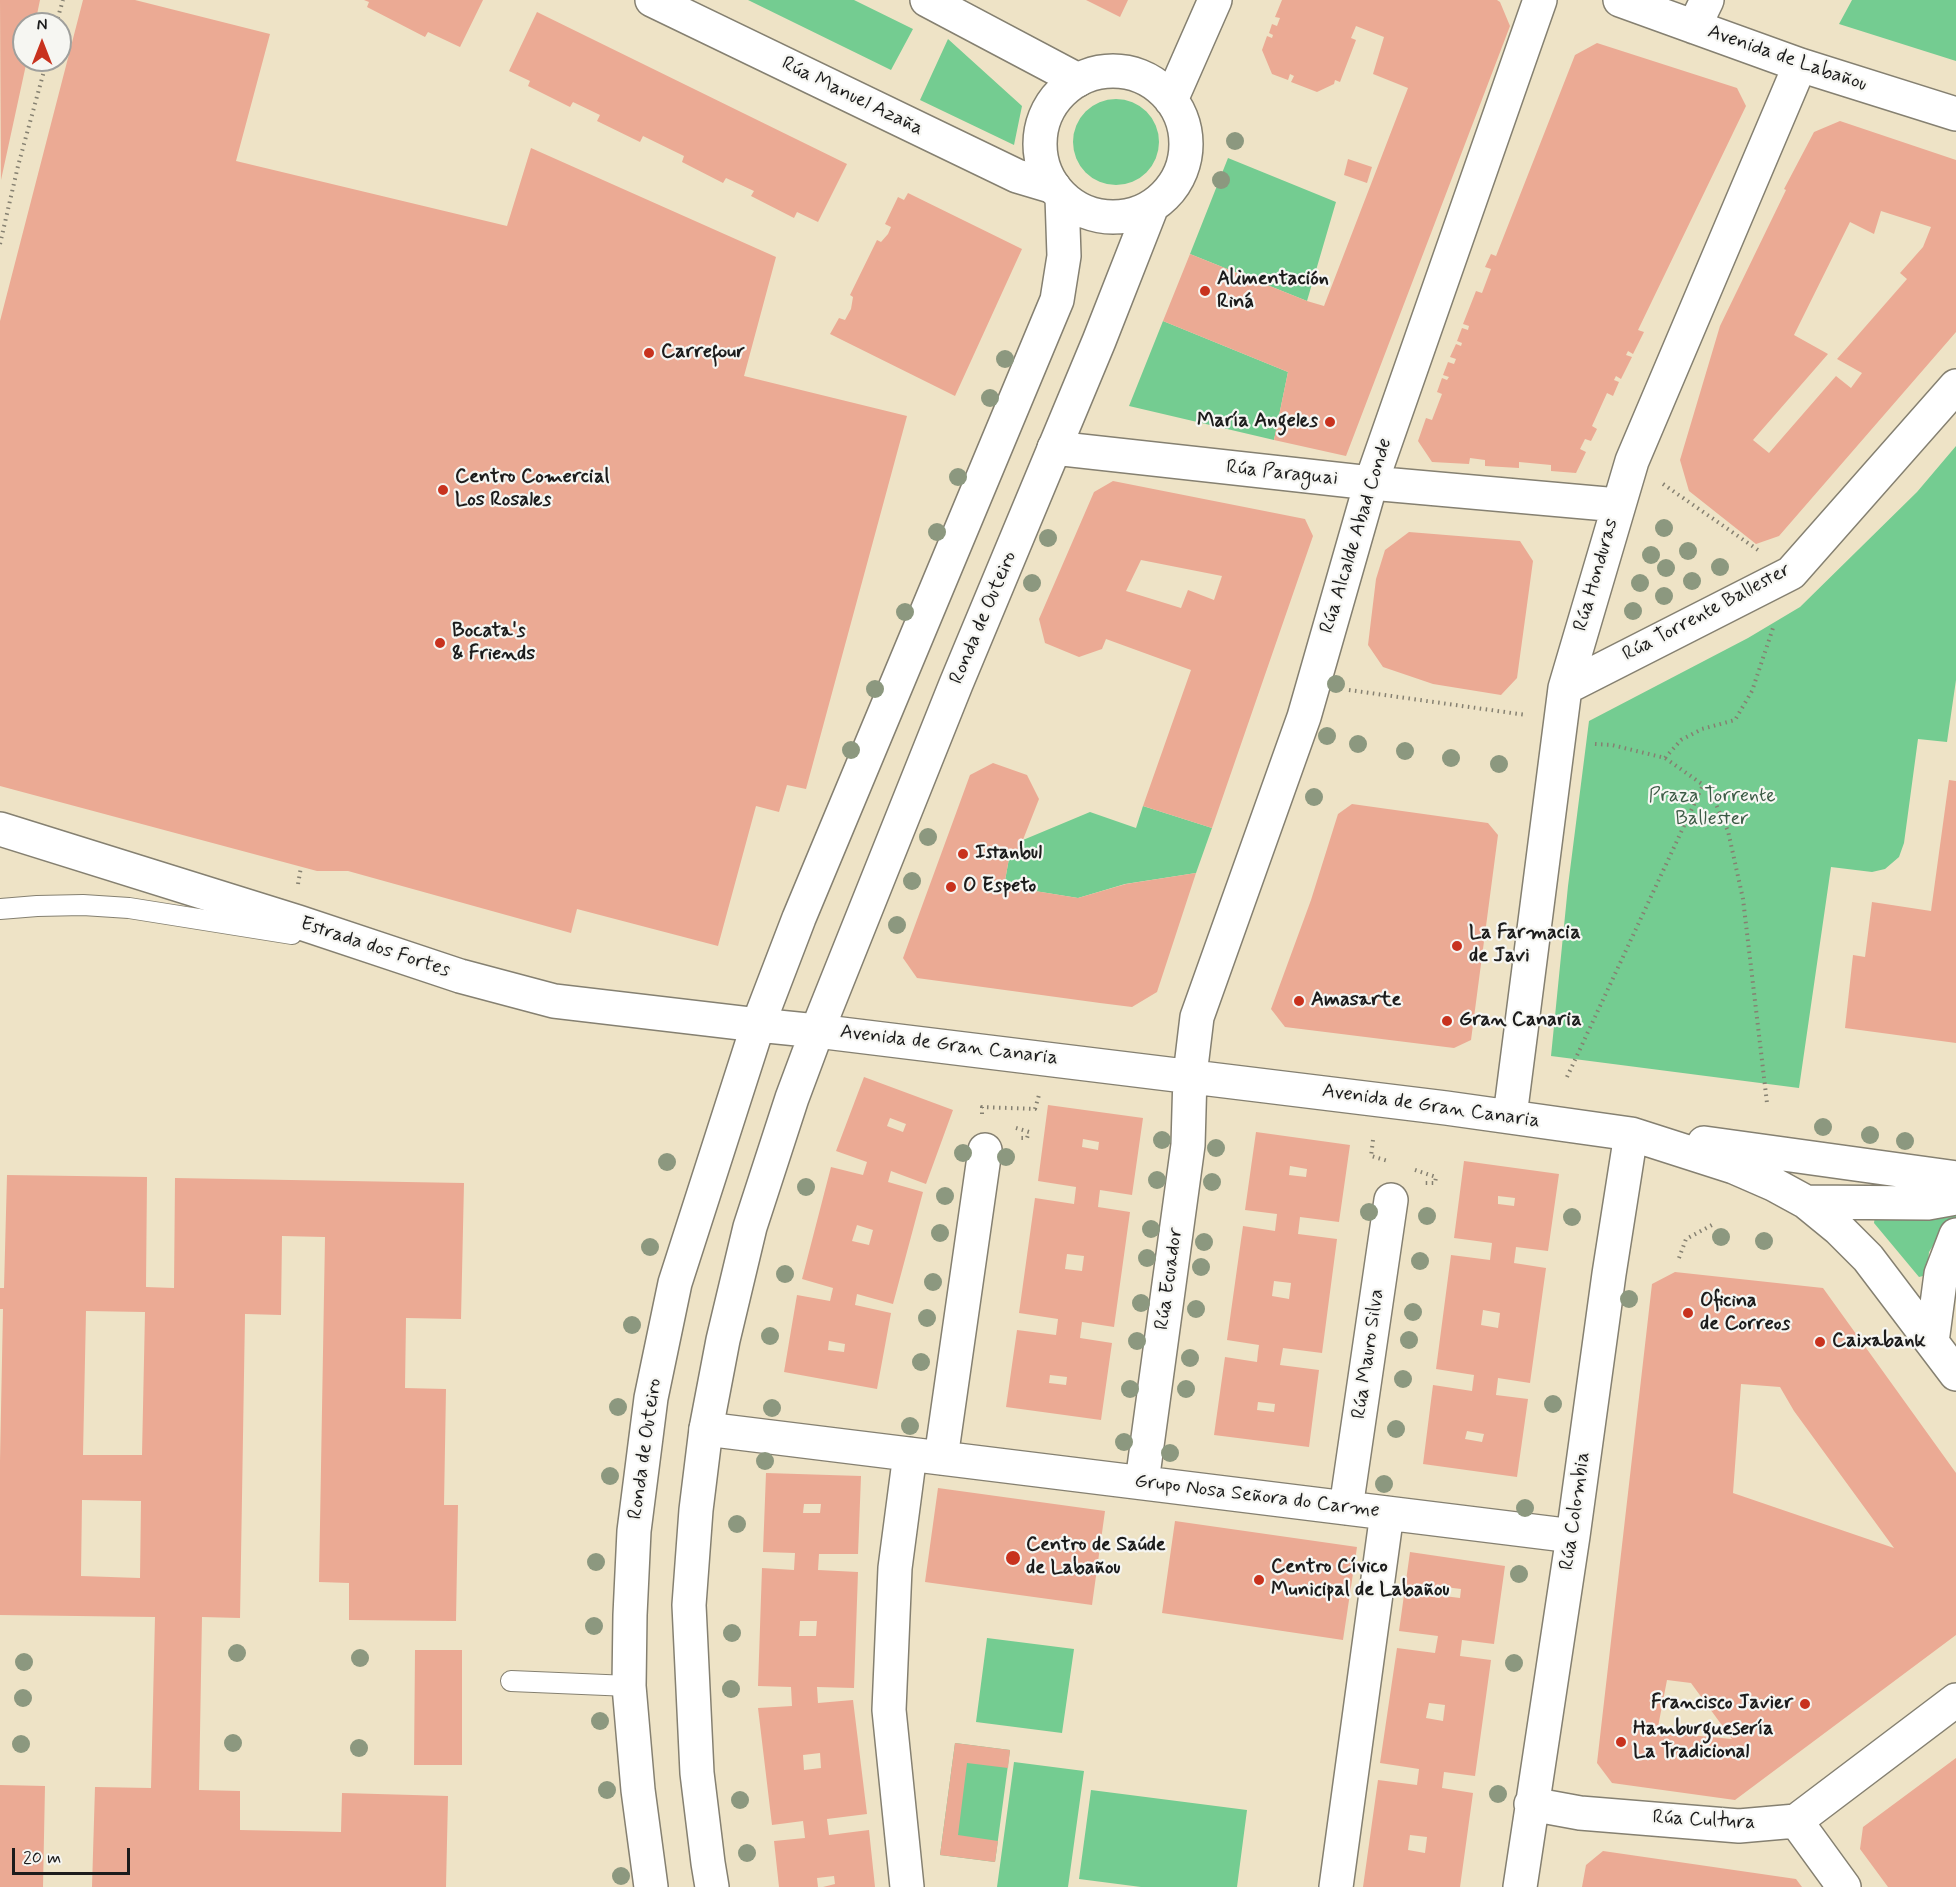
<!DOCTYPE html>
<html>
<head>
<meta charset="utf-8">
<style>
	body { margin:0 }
	#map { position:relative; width:1956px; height:1887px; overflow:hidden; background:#eee3c6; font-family:Mynerve,sans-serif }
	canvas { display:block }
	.north { position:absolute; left:12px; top:12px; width:60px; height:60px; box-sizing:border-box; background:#f6f6f2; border:2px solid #9f9f9c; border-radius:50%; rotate:0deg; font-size:16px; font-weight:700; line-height:24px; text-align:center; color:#1c1c1c }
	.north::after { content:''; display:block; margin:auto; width:21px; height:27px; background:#c8321e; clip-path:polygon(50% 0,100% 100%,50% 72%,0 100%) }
	.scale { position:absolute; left:12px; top:1848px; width:118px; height:27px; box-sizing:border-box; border:3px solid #1c1c1c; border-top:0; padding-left:8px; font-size:18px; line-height:21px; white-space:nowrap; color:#1c1c1c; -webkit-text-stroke:4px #f6f6f2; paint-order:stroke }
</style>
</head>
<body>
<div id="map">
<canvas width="1956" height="1887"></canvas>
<div class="north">N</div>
<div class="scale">20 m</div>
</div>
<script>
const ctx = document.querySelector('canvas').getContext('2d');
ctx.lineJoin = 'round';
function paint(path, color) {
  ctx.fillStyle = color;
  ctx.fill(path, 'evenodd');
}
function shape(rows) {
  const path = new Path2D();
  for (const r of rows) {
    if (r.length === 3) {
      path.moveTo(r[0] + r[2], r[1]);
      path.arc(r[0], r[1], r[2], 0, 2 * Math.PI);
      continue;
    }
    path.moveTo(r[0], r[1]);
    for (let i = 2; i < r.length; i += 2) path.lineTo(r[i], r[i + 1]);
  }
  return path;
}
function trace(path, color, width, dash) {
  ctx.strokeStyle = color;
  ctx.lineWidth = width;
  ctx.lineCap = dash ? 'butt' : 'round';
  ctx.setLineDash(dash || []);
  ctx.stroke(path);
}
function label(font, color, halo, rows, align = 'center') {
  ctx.font = font + ' Mynerve,sans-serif';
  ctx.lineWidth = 4.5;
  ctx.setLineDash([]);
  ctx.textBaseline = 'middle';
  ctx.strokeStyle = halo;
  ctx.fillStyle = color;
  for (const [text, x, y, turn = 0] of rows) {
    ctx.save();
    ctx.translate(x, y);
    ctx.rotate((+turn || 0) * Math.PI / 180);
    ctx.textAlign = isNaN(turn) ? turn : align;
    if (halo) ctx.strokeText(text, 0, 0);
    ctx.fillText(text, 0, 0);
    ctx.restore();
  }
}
paint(shape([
	[748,0,854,0,913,29,891,70],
	[1852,0,1956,0,1956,61,1839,24],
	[948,39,1022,106,1014,145,920,100],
	[1116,142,43],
	[1228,158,1336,202,1307,301,1190,254],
	[1163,321,1288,372,1274,440,1129,406],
	[1956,446,1956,680,1947,742,1918,739,1904,843,1899,857,1885,869,1872,872,1831,867,1799,1088,1551,1056,1568,886,1589,721,1748,638,1800,607,1917,492],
	[1143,806,1212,828,1196,873,1125,884,1078,898,1004,886,1010,853,1018,855,1023,840,1090,812,1136,828],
	[1956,1209,1956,1221,1941,1233,1929,1252,1927,1275,1919,1277,1874,1223,1875,1216],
	[987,1638,1074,1649,1062,1733,976,1722],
	[955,1743,1010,1750,995,1862,940,1855],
	[1014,1762,1084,1771,1068,1887,997,1887],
	[1091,1790,1247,1810,1237,1887,1141,1887,1079,1879]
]), '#74cc91');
paint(shape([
	[0,0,40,0,35,24,24,24,24,60,27,60,1,180],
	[83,0,135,0,270,34,236,161,507,226,531,148,776,257,744,376,907,416,806,789,787,785,779,812,756,806,718,946,577,909,571,933,348,871,317,871,0,786,0,321],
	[364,0,483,0,460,47,428,32,425,37,367,7,369,2],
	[1086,0,1128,0,1120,17],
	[1282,0,1497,0,1500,2,1510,26,1346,456,1274,440,1288,372,1163,321,1190,254,1307,301,1324,306,1408,88,1373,74,1384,37,1356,26,1351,38,1356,40,1340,82,1335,80,1334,84,1317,92,1291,82,1294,76,1290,74,1288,80,1272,74,1262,50,1267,36,1272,38,1273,35,1269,33,1272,24,1277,26,1280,18,1275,17],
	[537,12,847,164,818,222,797,212,794,218,751,196,754,191,726,178,723,183,682,162,684,156,643,136,640,142,597,121,600,115,573,102,570,107,528,86,530,81,509,71],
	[1597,43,1737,88,1746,106,1638,330,1644,332,1633,354,1628,351,1626,355,1632,357,1621,379,1616,376,1614,380,1619,382,1613,396,1607,393,1592,426,1597,429,1591,441,1585,439,1580,449,1586,452,1576,473,1551,471,1551,465,1519,462,1519,468,1485,466,1485,460,1470,458,1469,464,1432,462,1418,441,1426,418,1432,420,1442,394,1437,392,1442,378,1447,380,1449,377,1443,375,1448,362,1454,364,1456,359,1450,357,1456,344,1461,346,1462,343,1457,341,1462,328,1468,330,1469,326,1463,324,1476,291,1482,293,1491,269,1485,267,1491,254,1496,256,1575,55],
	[1840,121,1956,160,1956,332,1779,536,1756,544,1689,491,1680,460,1720,326,1786,190,1784,189,1814,132],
	[1881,211,1931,227,1923,247,1900,273,1907,279,1837,359,1862,373,1851,388,1836,376,1769,453,1753,440,1828,354,1794,335,1850,222,1874,234],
	[1348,159,1372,167,1367,183,1344,175],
	[908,193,1022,249,955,396,830,334,839,318,845,320,851,309,853,297,850,295,877,240,881,242,888,234,891,227,885,224,898,197,904,200],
	[1113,481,1305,519,1313,536,1212,828,1143,806,1191,670,1106,639,1102,649,1079,657,1045,643,1039,619,1094,492],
	[1141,560,1222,576,1214,600,1188,590,1181,608,1126,591],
	[1409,532,1520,541,1533,561,1517,678,1501,695,1433,684,1383,667,1368,645,1376,579,1385,550],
	[993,763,1027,775,1039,799,1017,855,1010,853,1004,886,1078,898,1126,884,1196,873,1157,992,1132,1007,1100,1003,917,978,903,958,970,775],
	[1949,780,1956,781,1956,1043,1845,1028,1853,955,1865,957,1872,902,1931,911],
	[1352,804,1488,823,1498,835,1471,1040,1454,1048,1285,1027,1271,1009,1311,900,1338,814],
	[864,1077,953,1110,926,1184,891,1171,888,1182,923,1192,893,1304,857,1294,855,1305,891,1313,877,1389,784,1372,797,1295,830,1301,833,1288,802,1279,831,1167,863,1175,867,1162,836,1151],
	[890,1118,906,1124,903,1132,887,1126],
	[857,1225,873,1230,869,1245,852,1241],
	[829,1341,845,1344,844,1352,828,1350],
	[1048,1105,1143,1118,1132,1195,1100,1190,1099,1198,1098,1207,1130,1212,1114,1327,1082,1322,1080,1338,1112,1343,1101,1420,1006,1407,1017,1330,1056,1335,1058,1319,1019,1313,1035,1198,1074,1204,1076,1187,1038,1181],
	[1083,1139,1099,1142,1098,1150,1082,1147],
	[1067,1254,1084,1256,1082,1271,1065,1269],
	[1050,1375,1067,1377,1066,1385,1049,1383],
	[1256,1132,1350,1145,1339,1222,1300,1217,1298,1234,1337,1239,1322,1353,1283,1348,1280,1365,1319,1370,1309,1447,1214,1435,1225,1357,1257,1362,1258,1352,1259,1345,1227,1340,1243,1226,1275,1231,1277,1214,1245,1210],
	[1290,1166,1307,1169,1306,1177,1289,1175],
	[1274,1281,1291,1283,1289,1299,1272,1296],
	[1258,1402,1275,1404,1274,1412,1257,1410],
	[1464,1161,1559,1174,1548,1251,1516,1247,1514,1263,1546,1268,1530,1383,1498,1378,1496,1395,1528,1399,1517,1477,1423,1464,1433,1385,1472,1391,1474,1375,1436,1369,1451,1255,1490,1260,1492,1243,1454,1238],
	[1498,1196,1515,1198,1514,1206,1498,1204],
	[1483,1310,1500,1313,1498,1328,1481,1325],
	[1467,1431,1484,1434,1482,1442,1465,1439],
	[7,1175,147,1177,146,1287,174,1288,175,1178,464,1183,461,1319,406,1318,405,1388,446,1389,444,1505,458,1505,456,1621,349,1620,349,1583,319,1582,325,1237,282,1236,281,1315,245,1314,240,1618,202,1617,199,1790,240,1791,240,1830,341,1832,342,1793,448,1796,446,1887,92,1887,95,1787,151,1788,155,1617,0,1615,0,1461,3,1309,0,1309,0,1288,4,1288],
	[86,1311,145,1312,142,1455,83,1455],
	[82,1500,141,1501,140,1578,81,1576],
	[1675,1272,1823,1288,1956,1473,1956,1635,1735,1800,1612,1783,1597,1763,1652,1284],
	[1741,1384,1780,1387,1794,1411,1894,1548,1733,1493],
	[1667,1680,1691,1683,1732,1739,1657,1732],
	[766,1473,861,1476,858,1554,819,1554,818,1570,858,1572,854,1688,817,1687,818,1703,853,1700,867,1814,827,1819,829,1835,869,1830,875,1887,823,1887,835,1884,834,1876,817,1878,818,1887,779,1887,774,1841,805,1838,803,1821,772,1825,758,1708,792,1706,791,1687,758,1686,762,1568,794,1570,795,1553,763,1552],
	[804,1504,821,1504,820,1513,803,1513],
	[800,1621,817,1621,816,1636,799,1636],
	[820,1753,821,1768,804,1770,803,1755],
	[938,1488,1105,1511,1092,1605,925,1582],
	[1175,1521,1357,1547,1343,1640,1162,1613],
	[1410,1552,1505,1566,1494,1644,1462,1640,1460,1656,1491,1660,1475,1776,1444,1772,1442,1788,1473,1793,1460,1887,1363,1887,1378,1780,1417,1785,1419,1769,1380,1763,1397,1648,1435,1653,1438,1636,1399,1631],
	[1445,1587,1461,1589,1460,1598,1444,1596],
	[1429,1703,1445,1705,1443,1721,1426,1718],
	[1410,1835,1427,1837,1425,1853,1408,1850],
	[415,1650,462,1650,462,1765,414,1765],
	[955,1743,1010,1750,1008,1768,967,1763,958,1835,998,1841,995,1862,940,1855],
	[1956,1758,1956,1887,1888,1887,1860,1849,1863,1827],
	[0,1785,45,1786,43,1887,0,1887],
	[1603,1851,1796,1879,1802,1887,1582,1887,1586,1865]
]), '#ebaa94');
const lane = shape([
	[0,909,37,906,83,905,129,908,292,934],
	[511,1681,629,1686]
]);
const street = shape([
	[652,0,1017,176,1054,187],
	[927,0,1078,80],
	[1620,0,1800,65,1956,114],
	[1694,27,1707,0],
	[1054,448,1371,483,1618,505],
	[1565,688,1791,573,1956,386],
	[0,829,298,922,460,976,554,1001,758,1025],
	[817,1031,1446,1108,1631,1134,1734,1167,1773,1184,1806,1202,1839,1229,1868,1258,1956,1374],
	[1510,1116,1565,688,1632,461,1800,65],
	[1704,1143,1956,1178],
	[1806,1202,1928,1203,1956,1198],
	[1932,1342,1941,1274,1956,1235],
	[706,1429,1573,1536],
	[941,1458,985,1150],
	[1142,1482,1188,1145,1190,1075,1197,1017,1304,717,1371,483,1540,0],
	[1346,1508,1391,1200],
	[1531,1804,1580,1813,1739,1826,1796,1821,1844,1887],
	[1796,1821,1956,1700],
	[907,1887,889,1710,895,1568,910,1454],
	[1336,1887,1387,1513],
	[1520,1887,1573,1536,1609,1274,1631,1134]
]);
const secondary = shape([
	[1113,144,73],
	[1171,100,1215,0],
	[758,1025,817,1031],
	[651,1887,638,1790,629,1686,630,1615,634,1531,651,1398,675,1283,758,1025,799,918,1057,300,1064,256,1062,197],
	[712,1887,708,1863,697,1773,689,1605,696,1510,706,1429,723,1340,750,1227,792,1098,817,1031,956,684,1099,341,1152,206]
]);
trace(lane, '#858071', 22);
trace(street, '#858071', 36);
trace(secondary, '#858071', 36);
trace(shape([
	[56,24,63,0],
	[0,244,18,166,47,60],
	[1663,484,1758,550],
	[1349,690,1526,715],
	[1595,744,1612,745,1665,758,1709,789,1728,831,1743,899,1767,1103],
	[1665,758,1681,740,1702,729,1735,720,1752,691,1774,625],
	[298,884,301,867],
	[1567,1077,1703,785],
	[982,1114,982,1107,1035,1109,1039,1095],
	[1016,1128,1029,1132,1027,1138,1019,1138],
	[1373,1140,1371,1156,1388,1161],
	[1415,1170,1436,1177,1435,1183,1424,1183],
	[1679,1258,1686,1239,1712,1225]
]), '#858071', 4, [1.5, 4.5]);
trace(lane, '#fff', 20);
trace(street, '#fff', 33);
trace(secondary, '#fff', 33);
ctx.fillStyle = '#8c987f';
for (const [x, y] of [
	[1235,141],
	[1221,180],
	[1005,359],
	[990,398],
	[958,477],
	[1664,528],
	[937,532],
	[1048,538],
	[1688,551],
	[1651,555],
	[1720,567],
	[1666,568],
	[1692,581],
	[1032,583],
	[1640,583],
	[1664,596],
	[1633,611],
	[905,612],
	[1336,684],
	[875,689],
	[1327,736],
	[1358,744],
	[851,750],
	[1405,751],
	[1451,758],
	[1499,764],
	[1314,797],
	[928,837],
	[912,881],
	[897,925],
	[1823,1127],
	[1870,1135],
	[1162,1140],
	[1905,1141],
	[1216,1148],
	[963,1153],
	[1006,1157],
	[667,1162],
	[1157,1180],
	[1212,1182],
	[806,1187],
	[945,1196],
	[1369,1212],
	[1427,1216],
	[1572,1217],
	[1151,1229],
	[940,1233],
	[1721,1237],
	[1764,1241],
	[1204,1242],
	[650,1247],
	[1147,1258],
	[1420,1261],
	[1201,1267],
	[785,1274],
	[933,1282],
	[1629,1299],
	[1141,1303],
	[1196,1309],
	[1413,1312],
	[927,1318],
	[632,1325],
	[770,1336],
	[1409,1340],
	[1137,1341],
	[1190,1358],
	[921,1362],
	[1403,1379],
	[1130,1389],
	[1186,1389],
	[1553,1404],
	[618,1407],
	[772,1408],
	[910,1426],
	[1396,1429],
	[1124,1442],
	[1170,1453],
	[765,1461],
	[610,1476],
	[1384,1484],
	[1525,1508],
	[737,1524],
	[596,1562],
	[1519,1574],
	[594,1626],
	[732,1633],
	[237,1653],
	[360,1658],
	[24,1662],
	[1514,1663],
	[731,1689],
	[23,1698],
	[600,1721],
	[233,1743],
	[21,1744],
	[359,1748],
	[607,1790],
	[1498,1794],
	[740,1800],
	[747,1853],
	[621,1876]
]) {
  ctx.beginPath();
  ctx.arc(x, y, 9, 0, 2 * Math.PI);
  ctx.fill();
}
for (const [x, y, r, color] of [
	[1205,291,6,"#c8321e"],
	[649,353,6,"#c8321e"],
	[1330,422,6,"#c8321e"],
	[443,490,6,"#c8321e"],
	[440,643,6,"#c8321e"],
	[963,854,6,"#c8321e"],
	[951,887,6,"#c8321e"],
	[1457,946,6,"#c8321e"],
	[1299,1001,6,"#c8321e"],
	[1447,1021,6,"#c8321e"],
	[1688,1313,6,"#c8321e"],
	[1820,1342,6,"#c8321e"],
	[1013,1558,8,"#c8321e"],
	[1259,1580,6,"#c8321e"],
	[1805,1704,6,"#c8321e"],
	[1621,1742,6,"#c8321e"]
]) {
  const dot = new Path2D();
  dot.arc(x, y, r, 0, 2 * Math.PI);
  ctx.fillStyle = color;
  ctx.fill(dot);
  trace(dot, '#f6f6f2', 2);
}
label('20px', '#1c1c1c', '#f6f6f2', [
	["Avenida de Labañou",1787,59,19],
	["Rúa Manuel Azaña",852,97,26],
	["Rúa Paraguai",1282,474,6],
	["Rúa Alcalde Abad Conde",1357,536,-73],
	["Rúa Honduras",1597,575,-74],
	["Rúa Torrente Ballester",1707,613,-28],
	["Ronda de Outeiro",984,618,-67],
	["Estrada dos Fortes",375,948,18],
	["Avenida de Gran Canaria",949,1046,7],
	["Avenida de Gran Canaria",1431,1107,8],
	["Rúa Ecuador",1170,1279,-82],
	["Rúa Mauro Silva",1369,1354,-82],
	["Ronda de Outeiro",646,1449,-82],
	["Grupo Nosa Señora do Carme",1257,1497,7],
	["Rúa Colombia",1576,1511,-82],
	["Rúa Cultura",1704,1821,3]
]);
label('bold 20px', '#1c1c1c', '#f6f6f2', [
	["Alimentación",1217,280],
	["Riná",1217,303],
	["Carrefour",661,353],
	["María Angeles",1318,422,"right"],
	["Centro Comercial",455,478],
	["Los Rosales",455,501],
	["Bocata's",452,632],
	["& Friends",452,655],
	["Istanbul",975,854],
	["O Espeto",963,887],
	["La Farmacia",1469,934],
	["de Javi",1469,957],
	["Amasarte",1311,1001],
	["Gran Canaria",1459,1021],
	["Oficina",1700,1302],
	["de Correos",1700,1325],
	["Caixabank",1832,1342],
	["Centro de Saúde",1026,1546],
	["de Labañou",1026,1569],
	["Centro Cívico",1271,1568],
	["Municipal de Labañou",1271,1591],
	["Francisco Javier",1793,1704,"right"],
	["Hamburguesería",1633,1730],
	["La Tradicional",1633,1753]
], 'left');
label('20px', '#3b5a45', '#f6f6f2', [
	["Praza Torrente",1712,797],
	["Ballester",1712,820]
]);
</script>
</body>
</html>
